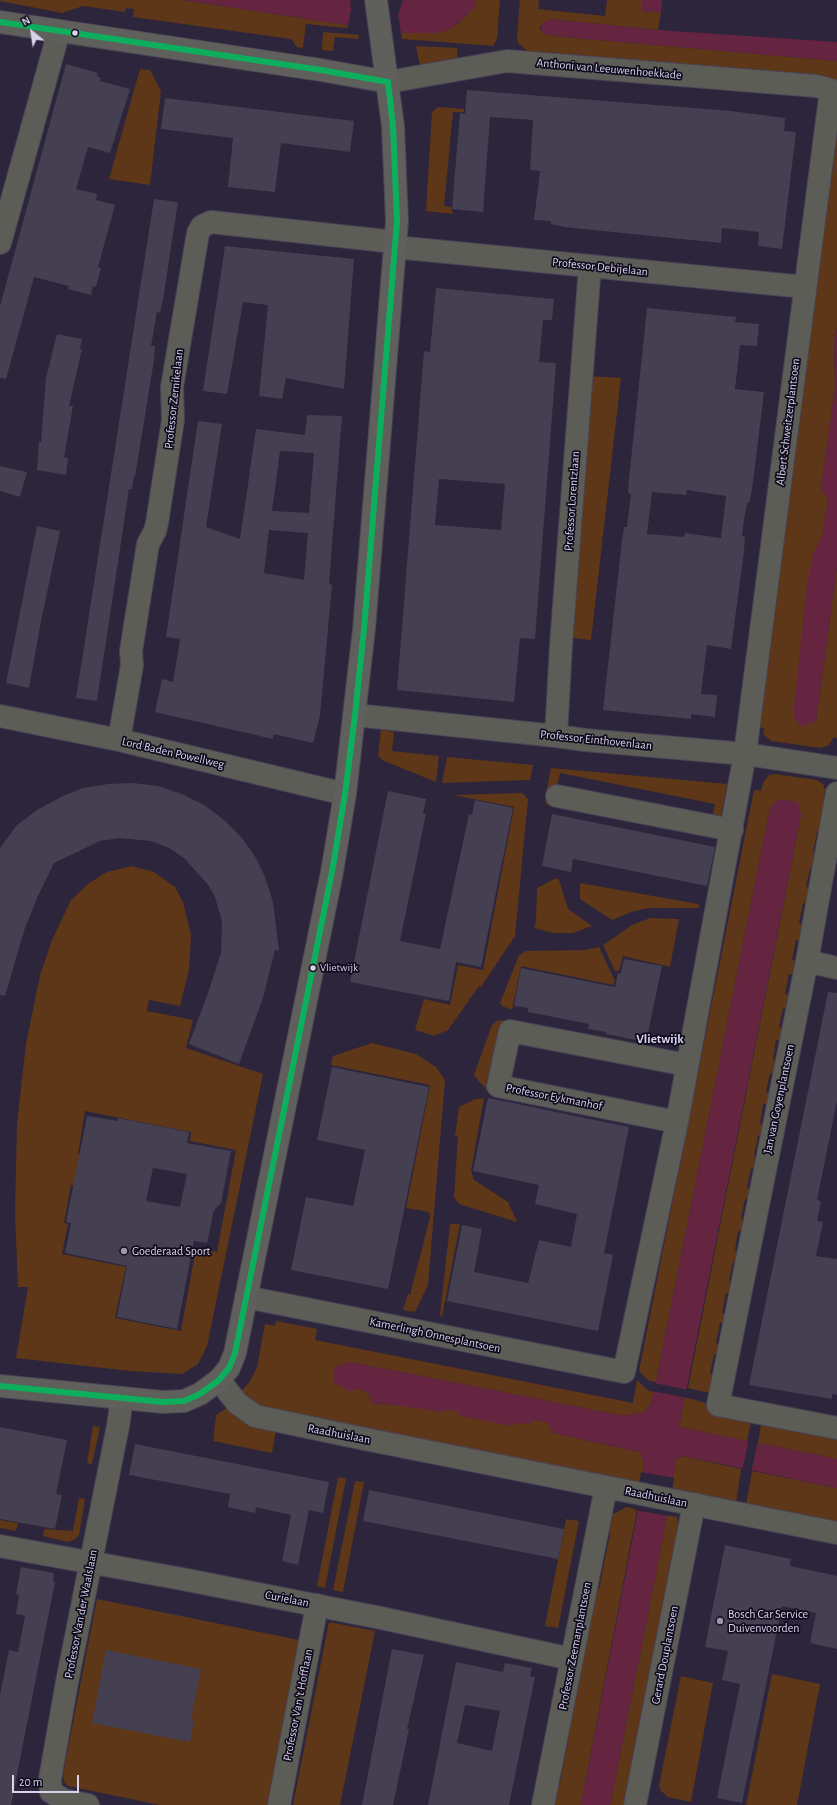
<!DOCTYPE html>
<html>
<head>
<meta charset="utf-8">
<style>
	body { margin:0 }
	#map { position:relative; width:837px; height:1805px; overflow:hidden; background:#2d253b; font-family:"Alegreya Sans",sans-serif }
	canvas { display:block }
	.north { position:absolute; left:12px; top:12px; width:40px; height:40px; -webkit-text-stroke:3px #100b1c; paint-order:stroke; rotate:331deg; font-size:11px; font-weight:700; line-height:16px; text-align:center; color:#d9d3ed }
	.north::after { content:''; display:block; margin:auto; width:14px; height:18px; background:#d9d3ed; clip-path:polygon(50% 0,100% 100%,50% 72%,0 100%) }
	.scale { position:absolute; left:12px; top:1775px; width:67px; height:18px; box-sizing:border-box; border:2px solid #d9d3ed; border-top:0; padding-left:5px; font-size:12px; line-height:14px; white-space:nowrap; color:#d9d3ed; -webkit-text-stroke:3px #100b1c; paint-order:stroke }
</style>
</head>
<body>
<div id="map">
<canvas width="837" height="1805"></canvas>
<div class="north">N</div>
<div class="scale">20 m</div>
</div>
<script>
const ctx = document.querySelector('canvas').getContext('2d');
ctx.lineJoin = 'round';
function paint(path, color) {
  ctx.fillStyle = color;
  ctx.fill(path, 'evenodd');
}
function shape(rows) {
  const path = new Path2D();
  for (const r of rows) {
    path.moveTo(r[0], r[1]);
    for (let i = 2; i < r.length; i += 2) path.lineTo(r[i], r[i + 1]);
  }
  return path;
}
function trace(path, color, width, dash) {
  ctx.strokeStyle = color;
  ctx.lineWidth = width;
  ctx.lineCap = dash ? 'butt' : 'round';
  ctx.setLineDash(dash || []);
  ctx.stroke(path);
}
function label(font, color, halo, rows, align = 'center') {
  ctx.font = font + ' "Alegreya Sans",sans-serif';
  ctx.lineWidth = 3.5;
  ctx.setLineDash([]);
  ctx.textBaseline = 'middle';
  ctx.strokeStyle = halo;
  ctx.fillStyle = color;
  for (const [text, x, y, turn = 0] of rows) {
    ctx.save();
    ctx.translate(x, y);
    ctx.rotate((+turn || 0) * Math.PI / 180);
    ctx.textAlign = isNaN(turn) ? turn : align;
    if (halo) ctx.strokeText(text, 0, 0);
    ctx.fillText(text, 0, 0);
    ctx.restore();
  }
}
paint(shape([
	[0,0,182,0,348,25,347,28,306,24,303,48,297,47,291,39,133,17,134,9,126,8,125,12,83,6,62,13,0,1],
	[476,0,500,0,497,38,493,46,402,39,401,33,441,33,460,22,476,6],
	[520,0,539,0,538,9,605,16,607,0,642,0,642,11,661,13,658,30,549,19,539,27,543,33,554,36,837,61,837,83,531,54,518,43,517,35],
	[323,32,359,35,358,39,335,37,333,51,322,50],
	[416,46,457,48,457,59,420,66],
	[140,69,150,70,161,91,150,185,109,179],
	[438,107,464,109,464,112,453,112,444,206,451,207,453,214,426,211,432,112],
	[837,122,837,328,834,341,835,388,821,489,828,499,823,534,813,555,816,721,837,566,837,738,834,737,829,745,820,748,771,741,763,734,764,728,756,727],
	[589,376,621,378,591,640,573,638,574,624,570,624],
	[381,730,394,732,392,751,439,756,436,782,382,760,378,755],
	[447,757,533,765,530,780,442,783],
	[551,768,727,784,720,820,712,820,715,804,560,773,552,807,546,804,545,799],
	[774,774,817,780,823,784,825,789,824,797,831,798,824,833,817,832,813,852,820,853,817,869,810,868,806,887,813,889,810,905,803,903,799,923,806,925,803,941,796,940,792,960,799,961,796,975,789,974,785,994,792,996,790,1009,783,1008,779,1027,786,1029,783,1042,776,1040,773,1060,779,1062,777,1074,770,1073,766,1092,773,1094,770,1105,763,1104,760,1124,767,1126,765,1137,758,1136,754,1156,761,1157,758,1169,751,1168,747,1188,754,1190,752,1200,745,1199,741,1219,748,1221,745,1232,738,1231,735,1250,742,1252,740,1263,733,1262,729,1281,736,1283,733,1295,726,1293,722,1313,729,1315,727,1324,720,1323,716,1343,723,1345,721,1356,714,1354,710,1374,717,1375,714,1394,688,1388,801,815,770,808,656,1382,649,1381,639,1371,754,790,761,791,764,781,769,775],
	[522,793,528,799,515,936,481,987,479,986,448,1030,434,1036,415,1030,424,999,450,1005,458,965,483,970,514,807,453,795],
	[132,866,154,872,175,887,183,902,191,935,189,970,180,1006,149,1000,147,1011,193,1020,186,1048,263,1074,207,1346,198,1364,182,1374,130,1371,16,1358,28,1287,18,1287,15,1214,17,1123,26,1044,40,975,52,940,71,900,89,883,107,872],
	[85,1111,191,1132,190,1141,236,1150,217,1252,196,1248,181,1331,115,1318,126,1267,62,1254,68,1224,64,1223,71,1185,102,1191,109,1160,78,1154],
	[556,878,559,880,568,909,592,926,573,933,553,933,534,928,536,920,537,888],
	[580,883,698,904,700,908,648,908,631,912,612,920,580,899],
	[650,918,679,919,670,967,623,956,619,971,615,971,603,945,632,925],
	[599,947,615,981,613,985,521,966,512,1010,502,1006,500,1003,519,955,526,951,585,950],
	[504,1020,488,1090,479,1082,474,1075,492,1025,497,1021],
	[372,1043,416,1054,436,1067,445,1080,428,1285,415,1312,403,1310,408,1294,410,1295,430,1217,429,1212,406,1208,430,1085,331,1065,333,1056],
	[484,1098,471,1171,474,1180,508,1202,517,1222,459,1204,454,1197,458,1136,455,1136,459,1107,476,1099],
	[450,1224,460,1224,442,1317,440,1315],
	[276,1321,317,1329,315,1340,633,1403,637,1380,649,1391,654,1392,651,1403,645,1412,624,1416,350,1362,335,1367,356,1389,368,1392,372,1403,447,1409,529,1424,533,1420,547,1422,553,1433,640,1452,644,1462,643,1484,260,1409,241,1391,249,1383,257,1367,265,1324,275,1326],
	[685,1397,752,1417,747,1441,679,1427],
	[227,1408,276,1430,272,1453,213,1441,216,1415],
	[762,1418,837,1433,837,1459,758,1443],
	[93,1426,100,1427,92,1464,87,1463],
	[683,1456,741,1469,736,1503,670,1490,676,1460],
	[752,1471,837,1488,837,1523,746,1505],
	[338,1477,346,1479,325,1588,317,1586],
	[355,1481,364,1482,343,1592,333,1590],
	[79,1498,85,1499,79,1535,74,1540,67,1542,43,1536,44,1529,73,1531],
	[626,1507,677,1517,679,1531,627,1805,610,1805,667,1517,637,1510,581,1805,549,1805,553,1782,560,1783,570,1729,564,1727,592,1587,599,1589,610,1534,603,1532,607,1514,616,1513],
	[566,1519,579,1521,558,1628,545,1626],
	[0,1520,18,1523,16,1531,0,1528],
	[97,1599,304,1641,272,1805,160,1805,68,1786,64,1782,63,1774],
	[329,1622,375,1631,340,1805,293,1805],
	[772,1674,820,1684,797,1805,746,1805],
	[681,1676,713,1683,691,1802,668,1797,661,1791,659,1786]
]), '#5e3618');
paint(shape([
	[182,0,350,0,351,10,348,25],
	[403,0,476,0,476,6,460,22,441,33,401,33,398,15],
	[642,0,662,0,661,13,642,11],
	[549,19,658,30,837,42,837,61,554,36,543,33,540,26],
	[837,329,837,566,816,721,802,727,793,717,807,584,813,555,823,534,828,499,821,489,835,388,834,341],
	[778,799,798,802,801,815,679,1427,837,1459,837,1488,683,1456,676,1460,667,1517,610,1805,581,1805,643,1484,644,1462,640,1452,553,1433,547,1422,533,1420,529,1424,516,1423,512,1426,460,1416,458,1412,447,1409,443,1412,379,1403,377,1405,372,1403,368,1392,356,1389,351,1392,334,1383,333,1374,335,1367,350,1362,624,1416,645,1412,651,1403,656,1382,770,808]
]), '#652541');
paint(shape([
	[654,1383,689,1390,687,1398,652,1391],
	[749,1439,758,1441,751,1473,742,1471],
	[641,1472,674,1478,669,1516,635,1510]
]), '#2d253b');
paint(shape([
	[66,64,98,73,97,76,101,78,100,81,130,89,110,153,88,147,76,189,97,194,96,200,115,205,98,267,101,268,96,287,93,286,91,295,68,289,69,286,34,277,6,379,0,378,0,306],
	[467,90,731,111,785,118,784,131,796,132,782,249,758,246,759,232,722,228,721,243,564,227,551,224,551,221,534,220,540,171,530,170,533,120,490,117,483,212,452,209,460,113,465,114],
	[165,98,354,121,350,152,281,143,275,192,228,187,233,138,161,129],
	[154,199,178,202,163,300,160,313,157,312,151,346,155,346,154,360,135,477,134,477,132,489,129,489,97,701,76,698],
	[225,246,354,259,344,389,286,378,282,399,259,396,268,305,243,302,227,394,203,391],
	[436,288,554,299,552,320,543,320,539,362,556,363,535,639,520,638,514,702,397,690,424,351,430,352],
	[439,479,505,484,501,530,435,525],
	[647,308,736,317,735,322,759,324,757,346,740,345,735,389,764,392,752,490,749,503,747,503,744,520,742,536,745,537,744,551,731,649,707,645,701,694,717,695,715,717,691,714,691,719,603,710,622,540,624,527,627,527,629,510,631,494,628,493,629,479],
	[687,490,726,496,721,538,685,533,684,537,647,534,652,492,686,495],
	[57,334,82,339,80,349,82,349,69,406,73,406,64,457,68,458,66,475,37,470,39,442,41,442,46,378],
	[307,415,342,416,329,584,332,585,320,715,313,743,274,734,273,739,155,712,162,679,173,682,180,639,166,637,198,421,222,424,206,527,240,539,256,429,305,435],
	[280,451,314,453,309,513,272,511],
	[269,530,308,533,304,580,264,573],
	[0,466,27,472,20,497,0,491],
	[37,526,60,531,41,621,29,688,6,683],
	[133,783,158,786,182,794,204,805,224,820,242,838,256,858,265,877,273,902,279,951,275,950,263,998,239,1064,189,1044,206,999,221,953,222,921,215,897,209,886,184,858,169,848,151,841,120,838,100,841,54,863,38,896,25,928,5,996,0,995,0,848,17,825,37,810,61,797,83,788,108,784],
	[388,791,426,799,423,813,426,814,400,941,440,949,469,814,472,815,475,800,513,808,481,967,456,962,449,1001,350,982],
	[552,814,715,847,707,886,573,859,571,872,542,866],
	[624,959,662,966,646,1042,606,1034,606,1032,588,1029,589,1024,528,1012,528,1008,514,1006,521,968,615,987,618,973,621,973],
	[828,992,837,993,837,1101,817,1200,821,1201,817,1221,823,1222,816,1256,837,1259,837,1395,832,1394,832,1399,749,1385],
	[332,1067,429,1087,388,1289,291,1270,306,1197,353,1206,365,1150,317,1140],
	[488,1098,629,1127,604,1253,613,1255,598,1331,447,1301,462,1225,482,1229,474,1272,528,1283,539,1240,571,1247,577,1214,535,1204,539,1185,473,1171],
	[87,1116,118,1121,118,1118,189,1132,187,1143,231,1151,221,1203,214,1210,207,1243,194,1241,177,1329,117,1317,127,1266,65,1253,71,1223,66,1222],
	[153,1168,187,1174,180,1207,146,1201],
	[0,1427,67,1440,56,1494,62,1495,55,1529,0,1519],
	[135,1444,329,1482,323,1513,309,1510,298,1565,282,1561,291,1515,256,1507,255,1513,228,1507,230,1494,129,1475],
	[369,1490,564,1529,558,1559,363,1521],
	[725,1545,791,1559,790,1566,837,1576,837,1649,810,1643,816,1613,782,1606,742,1803,717,1798,740,1684,722,1680,728,1651,705,1647],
	[21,1567,54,1573,53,1582,55,1582,11,1805,0,1805,0,1695,9,1650,18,1652,25,1616,16,1614,19,1595,16,1594],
	[392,1649,424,1655,407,1729,409,1729,393,1805,362,1805],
	[106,1650,201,1669,191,1718,194,1719,190,1742,92,1723],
	[456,1662,503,1672,505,1663,532,1668,530,1676,535,1677,509,1805,428,1805],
	[465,1705,500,1711,492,1751,457,1743]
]), '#453f52');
const street = shape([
	[0,243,59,31],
	[395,247,805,287],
	[355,715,556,736,585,740,745,754,837,768],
	[0,716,119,740,345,794],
	[556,736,561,645,590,266],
	[119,740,132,665,131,651,148,544,155,531,157,523,173,420,172,387,198,233,202,226,211,222,395,242],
	[837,793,807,961,718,1405,837,1428],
	[557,796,732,830],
	[807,961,837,968],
	[677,1122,498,1086,510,1031,687,1065],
	[246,1297,624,1372,677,1122,745,754,831,90,816,86,507,61,388,82],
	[219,1380,237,1403,255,1416,355,1437,837,1533],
	[0,1546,182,1579,381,1618,572,1659],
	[88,1805,64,1800,51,1792,50,1779,67,1682,118,1426,122,1398],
	[279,1805,317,1605],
	[543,1805,606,1487],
	[635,1805,694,1504]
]);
const secondary = shape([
	[0,22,321,70,388,82],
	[0,1386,163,1402,184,1401,200,1394,219,1380,229,1368,235,1353,332,872,345,794,364,629,397,221,393,126,376,0]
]);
trace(street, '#494356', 24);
trace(secondary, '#494356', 24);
trace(street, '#5c5d57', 22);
trace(secondary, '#5f5f5b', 22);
trace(shape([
	[0,22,321,70,388,82],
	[0,1386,163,1402,184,1401,200,1394,219,1380,229,1368,235,1353,332,872,345,794,355,715,364,629,397,221,393,126,388,82]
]), '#0daf5c', 6);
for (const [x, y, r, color] of [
	[75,33,3.5,"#d9d3ed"],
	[313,968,3.5,"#d9d3ed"],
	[124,1251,4,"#9d96af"],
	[720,1621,4,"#9d96af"]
]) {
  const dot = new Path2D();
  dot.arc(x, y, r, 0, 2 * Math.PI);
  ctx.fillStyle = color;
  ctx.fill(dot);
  trace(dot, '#100b1c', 1.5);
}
label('11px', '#d9d3ed', '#100b1c', [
	["Vlietwijk",320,968]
], 'left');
label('12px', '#d9d3ed', '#100b1c', [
	["Anthoni van Leeuwenhoekkade",609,69,5],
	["Professor Debijelaan",600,267,6],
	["Professor Zernikelaan",174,399,-84],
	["Albert Schweitzerplantsoen",788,422,-83],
	["Professor Lorentzlaan",572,501,-86],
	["Professor Einthovenlaan",596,740,6],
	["Lord Baden Powellweg",173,753,13],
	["Professor Eykmanhof",554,1097,11],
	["Jan van Goyenplantsoen",779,1099,-78],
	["Kamerlingh Onnesplantsoen",435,1335,12],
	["Raadhuislaan",339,1434,11],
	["Raadhuislaan",656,1497,12],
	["Curielaan",287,1599,11],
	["Professor Van der Waalslaan",81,1614,-79],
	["Professor Zeemanplantsoen",575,1646,-79],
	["Gerard Douplantsoen",665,1655,-79],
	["Professor Van 't Hofflaan",298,1705,-79]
]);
label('12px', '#d9d3ed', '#100b1c', [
	["Goederaad Sport",132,1251],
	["Bosch Car Service",728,1614],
	["Duivenvoorden",728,1628]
], 'left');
label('bold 13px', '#d9d3ed', '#100b1c', [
	["Vlietwijk",660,1039]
]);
</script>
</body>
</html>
